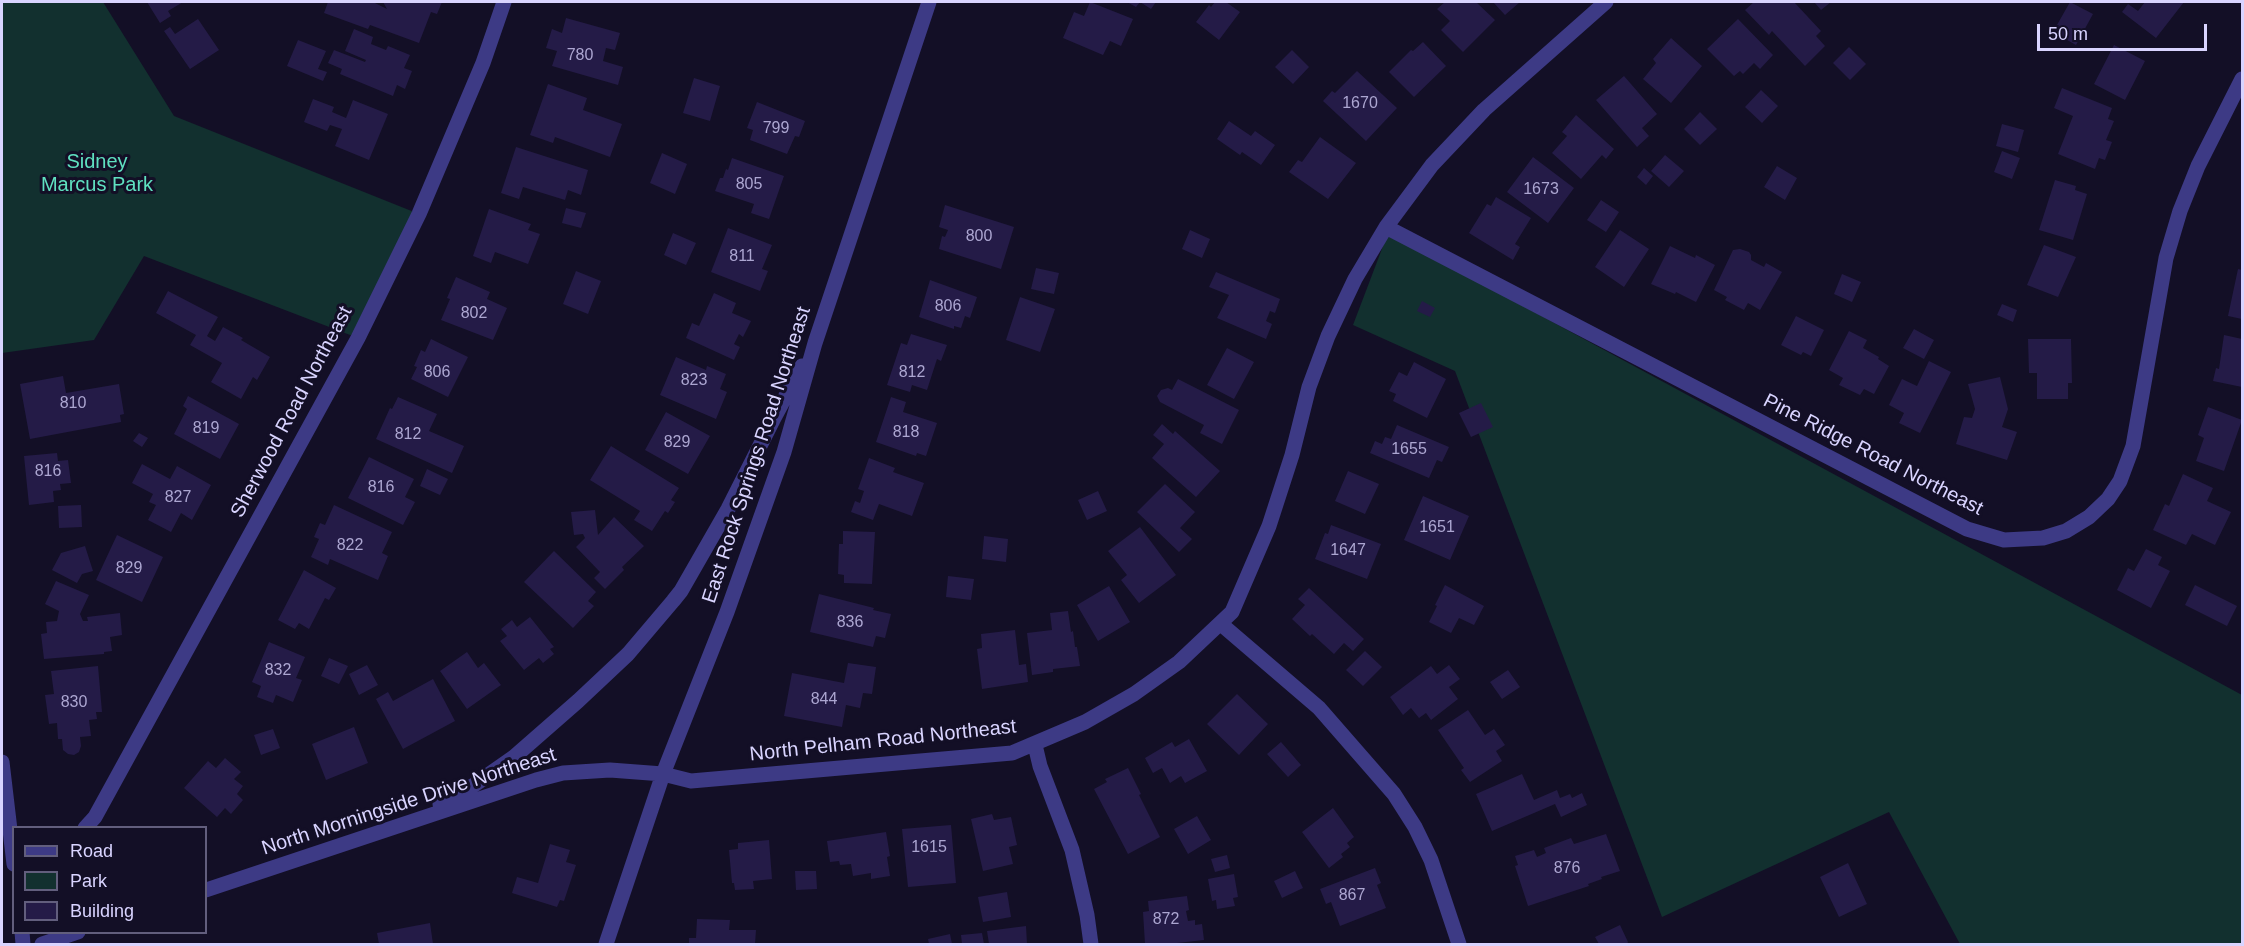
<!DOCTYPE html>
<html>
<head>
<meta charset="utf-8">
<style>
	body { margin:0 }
	#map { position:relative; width:2244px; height:946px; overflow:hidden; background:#130f26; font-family:Helvetica,sans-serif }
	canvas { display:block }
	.frame { position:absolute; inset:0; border:3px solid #d9d4ff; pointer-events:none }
	.legend { position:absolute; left:12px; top:826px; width:195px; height:108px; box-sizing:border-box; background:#130f26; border:2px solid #625e7d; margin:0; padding:8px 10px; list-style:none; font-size:18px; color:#d9d4ff }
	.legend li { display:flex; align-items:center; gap:12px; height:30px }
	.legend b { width:30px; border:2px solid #625e7d }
	.scale { position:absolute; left:2037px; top:24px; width:170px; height:27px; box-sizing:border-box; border:3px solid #d9d4ff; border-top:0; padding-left:8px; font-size:18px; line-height:21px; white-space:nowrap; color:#d9d4ff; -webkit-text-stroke:4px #130f26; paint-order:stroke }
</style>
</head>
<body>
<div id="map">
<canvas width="2244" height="946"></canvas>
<div class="frame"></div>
<ul class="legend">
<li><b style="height:8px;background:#3d3a85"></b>Road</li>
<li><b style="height:16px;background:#12302f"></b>Park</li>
<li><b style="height:16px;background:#241b47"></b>Building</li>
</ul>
<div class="scale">50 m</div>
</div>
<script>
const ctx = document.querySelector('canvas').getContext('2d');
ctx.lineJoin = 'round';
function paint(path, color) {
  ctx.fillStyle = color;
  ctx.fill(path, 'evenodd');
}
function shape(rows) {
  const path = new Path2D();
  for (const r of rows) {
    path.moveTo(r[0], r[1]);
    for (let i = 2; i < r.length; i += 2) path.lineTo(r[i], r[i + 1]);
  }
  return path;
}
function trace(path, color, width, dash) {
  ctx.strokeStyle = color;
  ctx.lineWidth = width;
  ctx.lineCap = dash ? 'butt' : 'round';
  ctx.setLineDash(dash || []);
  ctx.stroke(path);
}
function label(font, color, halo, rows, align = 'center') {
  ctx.font = font + ' Helvetica,sans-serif';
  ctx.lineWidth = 6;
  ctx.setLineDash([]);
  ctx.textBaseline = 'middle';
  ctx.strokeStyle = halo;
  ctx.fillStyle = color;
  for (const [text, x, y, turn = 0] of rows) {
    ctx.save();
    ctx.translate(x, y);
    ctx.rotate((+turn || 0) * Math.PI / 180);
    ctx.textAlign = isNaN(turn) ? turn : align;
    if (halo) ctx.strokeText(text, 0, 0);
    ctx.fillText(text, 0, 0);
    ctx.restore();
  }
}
paint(shape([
	[2,2,103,2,174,116,419,214,358,338,144,256,94,340,2,353],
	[1388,233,2242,695,2242,944,1960,944,1889,812,1662,917,1455,371,1353,325]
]), '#12302f');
paint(shape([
	[147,2,183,2,168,11,171,16,160,23],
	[328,2,373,2,387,9,383,2,442,2,437,14,431,12,419,43,370,25,368,29,324,13],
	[1090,2,1133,19,1121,46,1110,41,1103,55,1063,38,1074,12,1084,16],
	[1127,2,1156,2,1151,9,1140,2,1136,7],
	[1215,2,1226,2,1240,12,1219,40,1196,22,1209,5,1211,7],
	[1445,2,1476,2,1495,20,1463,52,1441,30,1450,21,1437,9],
	[1493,2,1520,2,1505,15],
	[1754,2,1794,2,1821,31,1816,36,1825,46,1805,66,1772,31,1769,35,1745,10],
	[1814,2,1831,2,1821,10],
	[2070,2,2093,14,2076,45,2053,32],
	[2145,2,2184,2,2156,38,2122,12,2128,4,2138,11],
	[566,18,620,33,615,50,606,48,603,61,623,67,618,85,552,66,557,51,546,48,552,29,562,33],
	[198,19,219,50,190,69,164,31,170,27,175,34],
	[1738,19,1773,55,1760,69,1754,63,1743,74,1740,71,1734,76,1707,49],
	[354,29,373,37,371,44,386,50,388,46,410,55,404,68,412,71,405,89,397,85,393,96,340,74,342,69,328,63,334,50,365,62,366,60,345,51],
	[1671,38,1702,66,1671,103,1643,79,1656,63,1653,59],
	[298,40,326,51,318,69,327,72,323,81,287,66],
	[1423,42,1446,66,1414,97,1389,72,1411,50,1413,51],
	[2114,45,2145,61,2125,100,2094,84],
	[1849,47,1866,64,1850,80,1833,63],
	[1292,50,1309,67,1293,84,1275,67],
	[1357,71,1397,108,1366,141,1323,101,1332,91,1335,93],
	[1624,76,1657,114,1642,128,1649,136,1637,147,1596,100],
	[694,78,720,86,710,121,683,113],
	[548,84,587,98,583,110,622,124,610,157,555,137,553,143,530,135],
	[2062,88,2112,108,2108,119,2114,121,2106,140,2112,142,2105,160,2099,158,2095,169,2058,154,2073,116,2054,108],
	[1761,90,1778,106,1762,123,1745,107],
	[313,99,334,107,332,112,346,118,353,100,388,114,369,160,335,146,342,129,330,125,327,131,304,122],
	[757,102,805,121,799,137,795,136,787,154,750,140,753,130,747,128],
	[1700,112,1717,129,1700,145,1684,129],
	[1576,115,1614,149,1606,159,1602,155,1581,179,1552,153,1567,136,1562,132],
	[1229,121,1251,136,1255,131,1275,145,1261,165,1242,152,1240,155,1217,139],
	[2002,124,2024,130,2018,152,1996,146],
	[1320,137,1356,163,1328,199,1289,172,1298,160,1302,162],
	[516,147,588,170,581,195,568,190,565,200,523,187,519,199,501,193],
	[2002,151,2020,158,2012,179,1994,172],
	[662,153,687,164,675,194,650,183],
	[1665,155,1684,171,1669,187,1651,171],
	[1533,157,1574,188,1548,223,1507,192],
	[732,158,784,176,769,219,751,213,754,204,715,191,720,178,723,178,726,169,728,170],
	[1777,166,1797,178,1785,200,1764,187],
	[1644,168,1653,176,1646,185,1637,177],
	[2055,180,2076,186,2075,190,2087,194,2073,240,2039,230],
	[1496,197,1531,218,1515,244,1520,247,1513,260,1469,233,1487,204,1491,206],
	[1601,200,1619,212,1606,232,1587,220],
	[945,205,1014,227,1001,269,939,249,942,236,945,237,948,230,939,227],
	[566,208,586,213,581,228,562,223],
	[489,209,531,224,528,230,540,234,528,264,495,252,491,263,473,256],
	[728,228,772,245,762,269,768,271,760,291,711,272],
	[1190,230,1210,239,1202,258,1182,249],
	[1620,230,1649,249,1624,287,1595,267],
	[673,233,696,243,686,265,664,255],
	[2044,245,2076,257,2058,297,2027,285],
	[1670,246,1695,258,1696,255,1715,265,1696,302,1676,292,1675,294,1651,284],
	[1740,249,1749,252,1751,255,1751,260,1764,267,1766,263,1782,272,1760,310,1748,303,1744,310,1725,300,1727,297,1714,290,1733,250],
	[1036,268,1059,273,1054,294,1031,289],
	[2238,269,2242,270,2242,319,2228,316],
	[576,271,601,281,588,314,563,304],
	[1216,272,1280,299,1275,313,1270,311,1266,321,1272,324,1266,339,1217,318,1229,295,1209,287],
	[1842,274,1861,282,1852,302,1834,294],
	[456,277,490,292,487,299,507,308,493,340,441,320,450,299,447,298],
	[930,280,977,297,970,318,965,316,961,328,954,326,954,329,919,317],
	[168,291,218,317,207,336,215,341,223,327,243,338,241,340,270,357,257,380,253,377,241,399,211,382,222,363,190,345,196,335,156,313],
	[714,293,736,303,732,313,751,321,743,337,739,334,734,344,740,347,734,360,686,338,692,323,699,326],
	[1020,297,1055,309,1040,352,1006,340],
	[1422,301,1435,308,1430,317,1417,311],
	[2002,304,2017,310,2013,322,1997,315],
	[1796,316,1824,330,1811,356,1803,352,1801,355,1781,345],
	[1914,329,1934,340,1924,359,1903,348],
	[1849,331,1867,340,1863,348,1879,357,1878,359,1889,366,1874,394,1864,389,1860,395,1839,385,1843,378,1829,370],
	[911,334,947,345,941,361,937,359,927,390,912,385,910,392,887,385,901,343,907,345],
	[2224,335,2242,339,2242,387,2213,381,2216,368,2219,369],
	[431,339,468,357,448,397,411,379,417,367,414,366,421,350,425,352],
	[2028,339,2071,339,2072,383,2068,383,2068,399,2037,399,2037,373,2029,373],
	[1227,348,1254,362,1234,399,1207,385],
	[676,357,706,370,707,366,726,374,720,389,727,392,716,419,660,395],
	[1929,361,1951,372,1920,433,1899,423,1904,413,1889,405,1902,379,1917,386],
	[1414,362,1446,379,1427,418,1393,401,1396,394,1389,391,1399,372,1407,376],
	[63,376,66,393,119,384,124,414,120,415,121,422,30,439,20,384],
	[2000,377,2008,409,2002,427,2017,432,2007,460,1956,444,1964,417,1972,418,1975,409,1968,384],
	[1178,379,1239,410,1222,444,1200,433,1204,425,1160,402,1157,396,1161,390,1168,388,1172,390],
	[188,396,239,424,220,459,174,434,187,409,183,406],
	[398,397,437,414,429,431,464,446,452,473,376,439,390,408,392,409],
	[891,397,906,402,903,412,937,423,926,456,917,453,916,456,876,442],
	[1481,403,1493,427,1471,437,1459,413],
	[2208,407,2242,420,2224,471,2196,461,2204,438,2198,435],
	[666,412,710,436,688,474,645,450],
	[1162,424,1173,434,1175,431,1220,471,1196,497,1152,458,1164,444,1153,435],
	[1397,425,1449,447,1442,462,1437,460,1429,478,1370,453,1375,441,1382,444,1385,437,1391,439],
	[139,433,148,438,142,447,133,441],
	[611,446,679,488,671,500,675,502,668,513,665,511,652,531,634,520,640,511,590,480],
	[57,453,58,461,68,460,71,483,60,484,61,490,53,491,54,502,29,505,24,456],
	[369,457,414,479,405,497,415,502,403,525,348,498],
	[869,458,895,468,893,472,924,483,912,516,879,504,873,520,851,512,855,501,860,503,864,491,858,489],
	[142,464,170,479,177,466,211,485,192,520,181,513,171,532,148,520,156,505,149,502,153,494,132,483],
	[427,469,448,479,440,495,420,486],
	[1348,471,1379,484,1365,514,1335,501],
	[2183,474,2213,488,2207,501,2231,512,2215,545,2192,534,2186,545,2153,530,2165,504,2169,506],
	[1165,484,1195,512,1180,528,1192,539,1179,552,1137,512],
	[1098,491,1107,511,1087,520,1078,500],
	[1423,496,1469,516,1450,560,1404,540],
	[81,505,82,527,59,528,58,506],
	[334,505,392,532,382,553,388,556,378,580,330,559,328,565,311,557,319,539,314,537,320,523,325,525],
	[595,510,598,535,614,517,644,546,622,567,624,570,605,589,594,578,600,572,576,547,585,538,583,534,574,535,571,512],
	[1331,525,1381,544,1367,579,1315,559,1325,533,1328,534],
	[1140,527,1176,575,1139,603,1121,580,1127,575,1108,551],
	[843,531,875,532,872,584,844,583,844,575,838,574,839,544,843,544],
	[117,535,163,557,142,602,96,580],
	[984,536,1008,539,1006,562,982,559],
	[85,546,93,571,82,574,77,583,52,570,61,553],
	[2146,549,2162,557,2158,565,2170,571,2151,608,2117,590,2128,568,2134,571],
	[554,551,596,592,588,601,594,606,573,628,524,582],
	[304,570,336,588,329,600,325,598,309,629,299,623,295,629,278,620],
	[948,576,974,579,971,600,946,597],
	[56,581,89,595,80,614,83,621,88,621,87,617,120,613,122,635,110,637,112,651,104,652,104,654,44,659,41,634,47,633,46,622,57,621,59,611,45,604],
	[1445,585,1484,606,1474,625,1459,618,1451,633,1429,622,1437,606,1435,605],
	[2195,585,2237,606,2227,626,2185,605],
	[1109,586,1130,622,1098,641,1077,605],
	[1309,588,1364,639,1353,651,1344,643,1334,654,1312,634,1310,636,1292,619,1305,605,1298,599],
	[819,594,874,608,873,610,891,614,885,638,876,636,873,647,810,632],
	[1068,611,1071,632,1073,631,1075,647,1077,647,1080,666,1053,669,1053,672,1032,675,1027,633,1052,630,1050,613],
	[530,617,554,647,550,649,554,654,543,663,539,658,524,670,500,641,507,636,501,629,512,620,517,627],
	[1015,630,1019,665,1026,664,1028,682,982,689,977,649,982,648,981,634],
	[269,642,305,657,296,678,302,680,293,702,276,695,273,703,257,697,261,686,252,682],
	[1365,651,1382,667,1363,686,1346,670],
	[467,652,478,668,484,663,501,685,467,709,440,671],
	[329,658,348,666,339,684,321,676],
	[848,663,876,667,872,694,863,693,860,708,846,705,842,727,784,716,792,673,844,683],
	[367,665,378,685,359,695,349,674],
	[1449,665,1460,679,1449,687,1458,699,1431,720,1426,713,1419,718,1411,708,1403,715,1390,697,1431,666,1437,674],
	[98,666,102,712,96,712,97,719,89,720,91,736,80,737,81,746,79,752,74,755,68,754,63,750,62,739,58,739,57,723,49,724,45,695,54,694,51,671],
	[1508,670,1520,687,1502,699,1490,682],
	[433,679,455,721,403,749,376,699,388,692,393,701],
	[1237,694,1268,724,1239,755,1207,724],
	[1468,710,1485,735,1494,729,1505,745,1496,751,1502,761,1470,782,1461,770,1464,768,1438,730],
	[354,727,368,763,326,780,312,744],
	[273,729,280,748,261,755,254,735],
	[1189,739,1207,771,1185,783,1181,776,1170,783,1162,768,1153,773,1145,758,1172,742,1175,747],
	[1281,742,1301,765,1288,777,1267,754],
	[225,758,241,772,234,779,243,786,237,794,243,800,231,814,225,808,217,817,184,788,208,761,216,768],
	[1128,768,1141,794,1139,795,1160,837,1128,854,1094,789,1107,782,1105,779],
	[1522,774,1534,800,1557,790,1560,798,1570,794,1572,798,1582,793,1587,805,1561,817,1555,804,1492,831,1476,794],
	[1333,808,1354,837,1347,843,1350,847,1341,854,1343,857,1329,868,1302,832],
	[992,814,994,820,1011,817,1017,845,1009,847,1013,864,983,871,971,819],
	[1197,816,1211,840,1188,854,1174,829],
	[951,825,956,883,908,887,902,829],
	[886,832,890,856,887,857,890,876,871,879,871,873,853,876,851,864,840,865,839,861,830,862,827,841],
	[1606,834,1620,871,1601,877,1602,879,1588,884,1589,886,1528,906,1515,866,1518,865,1515,856,1534,850,1537,857,1546,853,1544,848,1571,838,1574,844],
	[769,840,772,879,753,881,754,889,735,890,734,883,732,883,729,850,738,849,738,843],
	[550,844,570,850,566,862,576,865,564,901,560,900,557,907,512,893,517,877,538,883],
	[1227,855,1230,868,1215,872,1211,859],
	[1848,863,1867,904,1839,917,1820,877],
	[1375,868,1381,883,1377,885,1386,908,1340,926,1331,902,1326,904,1320,889],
	[795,871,816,871,817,889,796,890],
	[1295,871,1303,888,1282,898,1274,881],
	[1234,874,1238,897,1233,898,1235,906,1217,909,1216,900,1212,901,1208,879],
	[1007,892,1011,917,983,922,978,897],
	[1187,896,1189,910,1186,911,1188,921,1195,920,1195,925,1202,924,1204,940,1168,944,1145,944,1143,912,1149,911,1148,901],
	[697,919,730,920,729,930,756,930,755,944,689,944,689,938,696,938],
	[430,923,433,944,379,944,377,933],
	[1620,925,1628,942,1627,944,1599,944,1595,937],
	[1026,926,1027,944,989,944,987,931],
	[982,933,984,944,962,944,961,935],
	[950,934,952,944,929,944,928,939]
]), '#241b47');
trace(shape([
	[1386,227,1967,529,2004,540,2043,538,2066,531,2089,517,2108,499,2120,481,2133,446,2166,258,2180,211,2198,166,2242,79],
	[1221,624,1319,708,1394,794,1415,827,1431,860,1459,944],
	[1035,745,1040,766,1072,850,1087,915,1091,944],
	[2,762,14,864],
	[440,804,474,785,514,757,578,701,628,654,673,601,681,591,728,509,773,420,802,366],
	[85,828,95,817,358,338,419,214,483,63,504,2],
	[206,890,536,780,563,773,610,770,663,774,691,781,1012,753,1085,722,1134,694,1179,662,1232,612,1269,526,1292,455,1309,387,1328,336,1355,279,1386,227,1432,165,1484,110,1606,2],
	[22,932,23,944],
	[42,944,78,932],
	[606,944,663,774,727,612,784,452,815,343,929,2]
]), '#3d3a85', 15);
label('16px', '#aca6d1', null, [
	["780",580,56],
	["1670",1360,104],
	["799",776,129],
	["805",749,185],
	["1673",1541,190],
	["800",979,237],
	["811",742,257],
	["806",948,307],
	["802",474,314],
	["806",437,373],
	["812",912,373],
	["823",694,381],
	["810",73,404],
	["819",206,429],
	["818",906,433],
	["812",408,435],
	["829",677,443],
	["1655",1409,450],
	["816",48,472],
	["816",381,488],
	["827",178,498],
	["1651",1437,528],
	["822",350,546],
	["1647",1348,551],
	["829",129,569],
	["836",850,623],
	["832",278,671],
	["844",824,700],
	["830",74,703],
	["1615",929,848],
	["876",1567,869],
	["867",1352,896],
	["872",1166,920]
]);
label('20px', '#5fe0c0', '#130f26', [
	["Sidney",97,162],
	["Marcus Park",97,185]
]);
label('20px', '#d9d4ff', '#130f26', [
	["Sherwood Road Northeast",292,412,-62],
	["East Rock Springs Road Northeast",757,455,-72],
	["Pine Ridge Road Northeast",1873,455,27],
	["North Pelham Road Northeast",883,741,-6],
	["North Morningside Drive Northeast",409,802,-18]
]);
</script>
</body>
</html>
